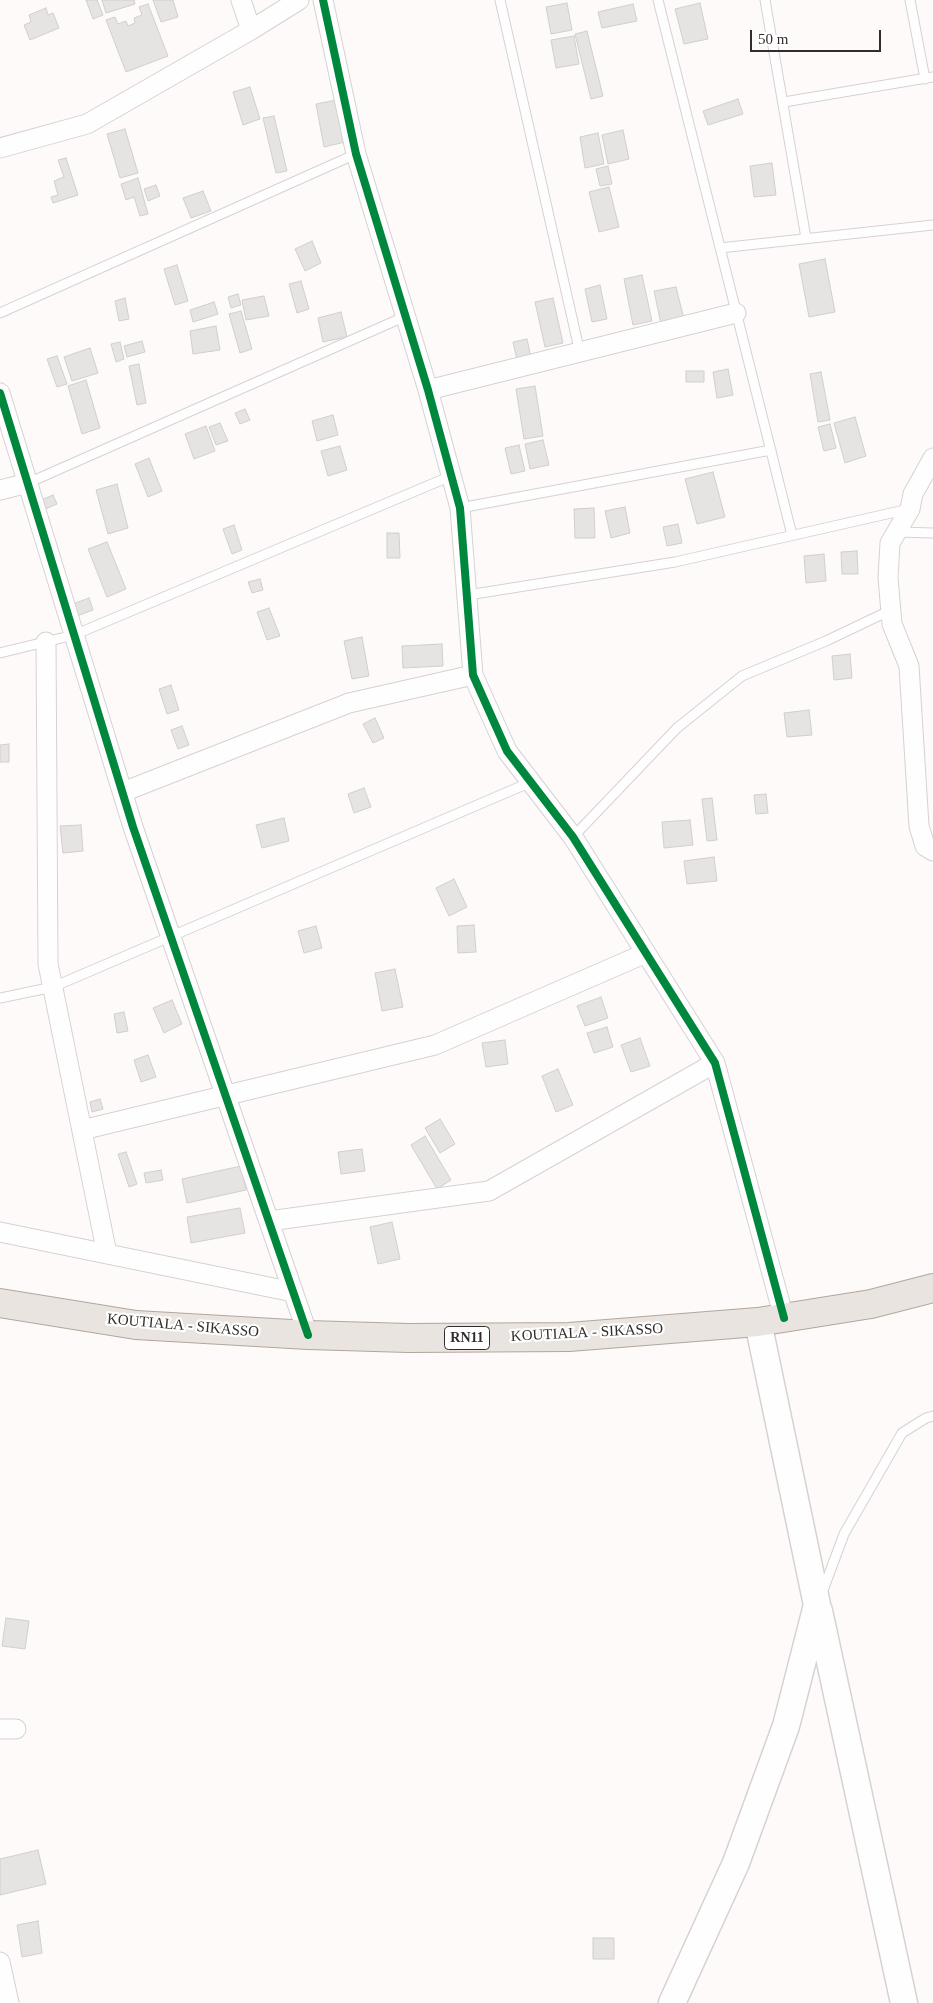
<!DOCTYPE html>
<html>
<head>
<meta charset="utf-8">
<style>
	body { margin:0 }
	#map { position:relative; width:933px; height:2003px; overflow:hidden; background:#fdfaf9; font-family:Georgia,serif }
	canvas { display:block }
	.scale { position:absolute; left:750px; top:30px; width:131px; height:22px; box-sizing:border-box; border:2px solid #322d2c; border-top:0; padding-left:6px; font-size:15px; line-height:18px; white-space:nowrap; color:#322d2c; -webkit-text-stroke:4px #fff; paint-order:stroke }
</style>
</head>
<body>
<div id="map">
<canvas width="933" height="2003"></canvas>
<div class="scale">50 m</div>
</div>
<script>
const ctx = document.querySelector('canvas').getContext('2d');
ctx.lineJoin = 'round';
function paint(path, color) {
  ctx.fillStyle = color;
  ctx.fill(path, 'evenodd');
}
function shape(rows) {
  const path = new Path2D();
  for (const r of rows) {
    path.moveTo(r[0], r[1]);
    for (let i = 2; i < r.length; i += 2) path.lineTo(r[i], r[i + 1]);
  }
  return path;
}
function trace(path, color, width, dash) {
  ctx.strokeStyle = color;
  ctx.lineWidth = width;
  ctx.lineCap = dash ? 'butt' : 'round';
  ctx.setLineDash(dash || []);
  ctx.stroke(path);
}
function label(font, color, halo, rows, align = 'center') {
  ctx.font = font + ' Georgia,serif';
  ctx.lineWidth = 4.5;
  ctx.setLineDash([]);
  ctx.textBaseline = 'middle';
  ctx.strokeStyle = halo;
  ctx.fillStyle = color;
  for (const [text, x, y, turn = 0] of rows) {
    ctx.save();
    ctx.translate(x, y);
    ctx.rotate((+turn || 0) * Math.PI / 180);
    ctx.textAlign = isNaN(turn) ? turn : align;
    if (halo) ctx.strokeText(text, 0, 0);
    ctx.fillText(text, 0, 0);
    ctx.restore();
  }
}
const building = shape([
	[86,0,97,0,103,15,93,19,86,0],
	[102,0,134,0,135,4,106,13,102,0],
	[153,0,173,0,178,17,161,22,153,0],
	[567,3,572,30,551,34,546,7,567,3],
	[700,3,708,39,684,44,675,9,700,3],
	[148,4,168,56,126,72,106,20,115,17,118,24,126,21,128,26,135,23,134,18,142,15,139,7,148,4],
	[633,4,637,21,602,28,598,12,633,4],
	[46,8,48,15,53,13,59,28,30,40,24,25,31,22,29,15,46,8],
	[587,31,603,96,591,99,575,34,587,31],
	[574,36,579,64,556,68,551,40,574,36],
	[250,87,260,119,243,125,233,92,250,87],
	[738,99,743,114,708,125,703,111,738,99],
	[336,100,345,142,324,147,316,104,336,100],
	[274,116,287,171,276,173,263,118,274,116],
	[125,129,138,173,120,178,107,134,125,129],
	[623,130,629,159,608,164,602,135,623,130],
	[598,133,604,164,585,168,580,137,598,133],
	[66,158,78,195,53,203,51,197,58,195,54,181,64,177,58,160,66,158],
	[772,163,776,195,754,197,750,166,772,163],
	[608,166,612,184,600,186,596,169,608,166],
	[138,178,148,214,140,216,134,197,126,200,121,184,138,178],
	[156,185,160,196,148,201,144,189,156,185],
	[609,187,619,227,599,232,589,192,609,187],
	[203,191,211,211,191,218,183,198,203,191],
	[312,241,321,263,305,271,295,249,312,241],
	[825,259,835,312,809,317,799,264,825,259],
	[177,265,188,301,175,305,164,269,177,265],
	[642,275,652,321,633,325,624,279,642,275],
	[301,281,309,309,297,313,289,284,301,281],
	[600,285,607,319,592,322,585,289,600,285],
	[676,287,684,319,661,324,654,291,676,287],
	[238,294,241,305,231,308,228,297,238,294],
	[264,296,269,316,246,320,242,300,264,296],
	[125,298,129,319,119,321,115,301,125,298],
	[553,298,563,343,545,347,535,302,553,298],
	[214,302,218,314,193,322,190,310,214,302],
	[241,311,252,349,240,353,229,314,241,311],
	[341,312,347,337,323,342,318,318,341,312],
	[216,326,220,350,193,354,190,331,216,326],
	[527,339,531,357,517,360,513,342,527,339],
	[142,341,145,352,127,357,124,346,142,341],
	[120,342,124,359,116,362,111,344,120,342],
	[90,348,98,373,72,381,64,357,90,348],
	[57,356,67,384,57,387,47,359,57,356],
	[139,364,146,403,137,405,129,366,139,364],
	[728,369,733,395,717,398,713,372,728,369],
	[686,371,704,371,704,382,686,382,686,371],
	[821,372,830,420,818,422,810,374,821,372],
	[86,380,100,428,82,434,68,386,86,380],
	[535,386,543,436,524,439,516,389,535,386],
	[245,409,250,420,240,424,235,413,245,409],
	[333,415,338,435,317,441,312,421,333,415],
	[855,417,866,456,845,463,834,423,855,417],
	[220,423,228,441,216,445,209,427,220,423],
	[830,424,836,448,824,451,818,427,830,424],
	[206,426,215,451,194,459,185,434,206,426],
	[543,440,549,465,530,469,525,444,543,440],
	[519,445,525,471,511,474,505,448,519,445],
	[340,446,347,470,328,476,321,451,340,446],
	[149,458,162,491,148,497,135,464,149,458],
	[713,472,725,517,697,524,685,479,713,472],
	[117,484,128,528,108,534,96,490,117,484],
	[53,495,57,504,43,510,39,501,53,495],
	[625,507,630,533,611,538,605,511,625,507],
	[594,508,595,538,575,538,574,509,594,508],
	[678,524,682,543,667,546,663,527,678,524],
	[234,525,242,550,232,554,223,529,234,525],
	[387,533,399,533,400,558,387,558,387,533],
	[107,542,126,589,107,597,88,549,107,542],
	[857,551,858,574,842,574,841,552,857,551],
	[824,554,826,581,806,583,804,556,824,554],
	[260,579,263,590,252,593,248,582,260,579],
	[89,598,93,610,77,616,73,604,89,598],
	[269,608,280,636,267,640,257,612,269,608],
	[362,637,369,676,352,679,344,641,362,637],
	[442,644,443,666,403,668,402,646,442,644],
	[850,654,852,678,834,680,832,656,850,654],
	[171,685,179,710,167,714,159,689,171,685],
	[809,710,812,735,787,737,784,713,809,710],
	[375,718,384,738,373,743,363,724,375,718],
	[182,726,189,745,178,749,171,730,182,726],
	[9,744,9,762,0,762,0,745,9,744],
	[364,788,371,807,354,813,348,794,364,788],
	[766,794,768,813,756,814,754,795,766,794],
	[712,798,717,840,707,841,702,799,712,798],
	[284,818,289,841,262,848,256,825,284,818],
	[690,820,693,845,664,848,662,822,690,820],
	[81,825,83,851,63,853,60,826,81,825],
	[714,857,717,881,687,884,684,861,714,857],
	[454,879,467,907,449,916,436,888,454,879],
	[474,925,476,952,458,953,457,926,474,925],
	[316,926,322,948,304,953,298,931,316,926],
	[395,969,403,1007,382,1011,375,973,395,969],
	[601,997,608,1018,585,1026,577,1006,601,997],
	[172,1000,182,1024,164,1033,153,1008,172,1000],
	[124,1012,128,1031,117,1033,114,1014,124,1012],
	[607,1027,613,1047,594,1053,587,1033,607,1027],
	[640,1038,650,1066,631,1072,621,1045,640,1038],
	[505,1040,508,1064,486,1067,482,1043,505,1040],
	[148,1055,156,1077,141,1082,134,1060,148,1055],
	[558,1069,573,1105,556,1112,542,1076,558,1069],
	[100,1099,103,1109,92,1112,90,1102,100,1099],
	[440,1119,455,1144,440,1153,425,1128,440,1119],
	[425,1136,451,1180,437,1189,411,1145,425,1136],
	[362,1149,365,1171,341,1174,338,1152,362,1149],
	[126,1152,137,1184,129,1187,118,1154,126,1152],
	[241,1166,246,1190,187,1203,182,1179,241,1166],
	[161,1170,163,1180,146,1183,144,1173,161,1170],
	[240,1208,245,1233,191,1243,187,1217,240,1208],
	[392,1222,400,1259,378,1264,370,1227,392,1222],
	[6,1618,29,1621,25,1649,2,1646,6,1618],
	[38,1850,46,1884,0,1895,0,1859,38,1850],
	[38,1921,42,1953,22,1957,17,1925,38,1921],
	[593,1938,614,1938,614,1959,593,1959,593,1938]
]);
paint(building, '#e6e3e3');
trace(building, '#d1cece', 1);
const lane = shape([
	[500,0,580,353],
	[658,0,792,535],
	[765,0,806,238],
	[910,0,925,79],
	[784,102,933,77],
	[720,248,933,225],
	[0,313,356,154],
	[28,483,406,316],
	[460,508,771,450],
	[897,532,933,533],
	[468,595,675,562,909,509],
	[0,653,74,635,451,476],
	[573,837,677,728,742,676,826,641,891,610],
	[0,998,53,987,531,782],
	[822,1593,844,1534,902,1433,926,1418,933,1416]
]);
const street = shape([
	[241,0,251,30],
	[323,0,356,154,428,390,460,508,473,675,507,751,573,837,715,1063,784,1318],
	[0,148,87,124,251,30,299,0],
	[428,390,736,313],
	[0,393,133,827,308,1335],
	[933,458,913,494,910,509,890,543,888,578,892,624,909,666,919,826,925,846,933,851],
	[0,490,28,483],
	[46,642,48,964,107,1254],
	[123,792,349,703,473,675],
	[82,1130,435,1045,646,953],
	[269,1221,489,1191,715,1063],
	[0,1232,293,1292],
	[0,1729,16,1729],
	[0,1962,9,2003]
]);
const secondary = shape([
	[819,1611,904,2003],
	[672,2003,736,1863,786,1726,817,1605,758,1322]
]);
const primary = shape([
	[0,1303,136,1325,308,1335,408,1338,569,1337,758,1322,871,1304,933,1288]
]);
trace(lane, '#d6d2d2', 11);
trace(street, '#d6d2d2', 21);
trace(secondary, '#d6d2d2', 29);
trace(primary, '#b2a69d', 30);
trace(lane, '#fffefe', 9);
trace(street, '#fffefe', 19);
trace(secondary, '#fffefe', 26);
trace(primary, '#e9e4df', 28);
trace(shape([
	[323,0,356,154,428,390,460,508,473,675,507,751,573,837,715,1063,784,1318],
	[0,393,133,827,308,1335]
]), '#00873e', 8);
for (const [x, y, w] of [
	[467,1338,45]
]) {
  const box = new Path2D();
  box.roundRect(x - w / 2, y - 11.5, w, 23, 4);
  ctx.fillStyle = '#fff';
  ctx.fill(box);
  trace(box, '#322d2c', 1);
}
label('bold 14px', '#322d2c', null, [
	["RN11",467,1338]
]);
label('15px', '#322d2c', '#fff', [
	["KOUTIALA - SIKASSO",183,1326,5],
	["KOUTIALA - SIKASSO",587,1333,-3]
]);
</script>
</body>
</html>
